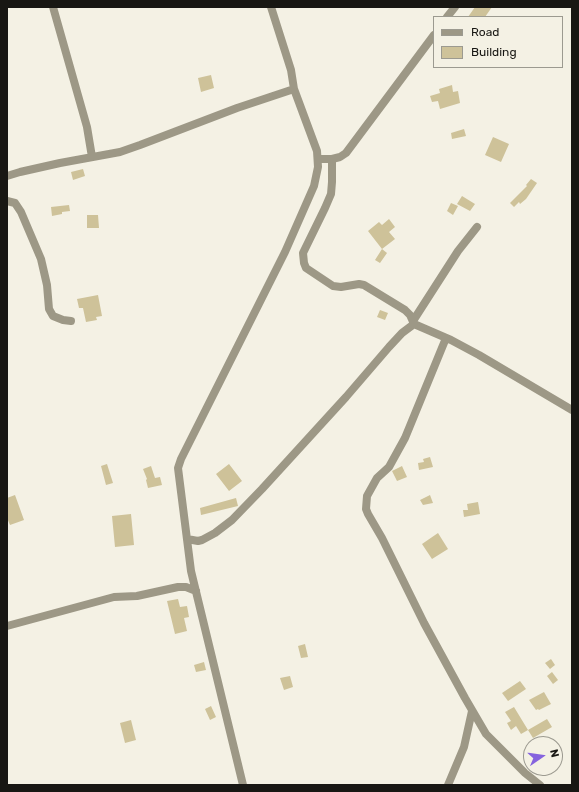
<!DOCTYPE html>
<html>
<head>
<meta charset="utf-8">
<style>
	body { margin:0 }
	#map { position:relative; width:579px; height:792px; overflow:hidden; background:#f4f1e4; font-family:Rubik,sans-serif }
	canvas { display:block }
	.frame { position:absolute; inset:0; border:8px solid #181713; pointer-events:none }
	.legend { position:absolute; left:433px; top:16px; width:130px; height:52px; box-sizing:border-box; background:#f4f1e4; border:1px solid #9c9a90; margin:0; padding:5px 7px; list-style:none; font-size:12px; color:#181713 }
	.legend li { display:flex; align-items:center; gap:8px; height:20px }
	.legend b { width:20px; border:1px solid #9c9a90 }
	.north { position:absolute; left:523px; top:736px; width:40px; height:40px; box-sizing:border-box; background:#f4f1e4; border:1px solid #9c9a90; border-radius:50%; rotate:77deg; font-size:11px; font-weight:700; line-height:16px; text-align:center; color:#181713 }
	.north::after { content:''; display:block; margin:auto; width:14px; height:18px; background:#8563de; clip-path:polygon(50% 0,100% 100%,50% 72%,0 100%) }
</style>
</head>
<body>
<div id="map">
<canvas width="579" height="792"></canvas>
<div class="frame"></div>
<ul class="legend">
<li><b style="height:5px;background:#9d9886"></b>Road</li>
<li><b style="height:11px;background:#cec299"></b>Building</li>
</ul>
<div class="north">N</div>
</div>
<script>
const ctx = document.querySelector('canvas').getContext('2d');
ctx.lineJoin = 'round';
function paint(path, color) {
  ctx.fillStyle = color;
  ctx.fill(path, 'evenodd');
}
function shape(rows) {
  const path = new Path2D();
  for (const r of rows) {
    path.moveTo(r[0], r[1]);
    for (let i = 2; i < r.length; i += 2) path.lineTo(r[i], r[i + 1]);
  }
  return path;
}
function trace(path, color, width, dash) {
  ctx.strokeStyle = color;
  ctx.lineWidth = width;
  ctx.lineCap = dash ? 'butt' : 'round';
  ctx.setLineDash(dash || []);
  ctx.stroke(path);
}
paint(shape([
	[475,7,492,7,485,17,468,17],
	[211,75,214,88,201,92,198,78],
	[452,85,453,92,458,91,460,103,440,109,438,101,432,102,430,96,440,93,439,89],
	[464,129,466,136,452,139,451,133],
	[493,137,509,144,501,162,485,155],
	[83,169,85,176,73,180,71,172],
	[531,179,537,183,526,199,520,204,519,202,514,207,510,203,527,186,526,185],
	[462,196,475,204,470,211,457,204],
	[451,203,458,206,453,215,447,211],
	[69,205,70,211,62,212,62,214,52,216,51,207],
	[87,215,98,215,99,228,87,228],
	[389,219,395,227,389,232,395,239,382,249,368,231,379,222,382,225],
	[382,249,387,253,380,263,375,260],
	[98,295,102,316,96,317,97,320,86,322,83,308,79,308,77,299],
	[380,310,388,313,385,320,377,317],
	[430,457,433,467,419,470,418,463,424,462,423,459],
	[107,464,113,483,106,485,101,466],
	[229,464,242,481,229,491,216,474],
	[151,466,155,478,160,477,162,485,148,488,146,480,147,479,143,469],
	[402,466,407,477,397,481,392,471],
	[15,495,24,520,10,525,7,518,7,498],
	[430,495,433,503,423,505,420,500],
	[236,498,238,506,201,515,200,508],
	[478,502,480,514,464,517,463,510,468,510,467,504],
	[131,514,134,545,115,547,112,516],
	[438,533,448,549,432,559,422,544],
	[178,599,180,607,187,606,189,617,184,618,187,631,175,634,167,601],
	[305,644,308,657,301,658,298,646],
	[551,659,555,665,550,669,545,663],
	[204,662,206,670,196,672,194,665],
	[552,672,558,680,553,684,547,676],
	[290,676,293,687,284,690,280,678],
	[520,681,526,689,508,701,502,693],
	[544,692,551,704,539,710,538,709,536,710,529,700],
	[211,706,216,717,210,720,205,709],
	[514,707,528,730,521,734,516,726,511,730,507,723,511,721,505,712],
	[547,719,552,727,533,738,528,730],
	[131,720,136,740,125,743,120,723]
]), '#cec299');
trace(shape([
	[53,7,87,127,92,157],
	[447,17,455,7],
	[318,159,332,159,340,157,346,153,434,35],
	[332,159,332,182,331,194,325,208,303,253,304,263,306,268,333,286,341,287,359,284,364,285,405,310,410,315,414,324,451,340,479,355,572,410],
	[7,176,20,172,60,163,120,152,140,145,237,108,294,89],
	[7,201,15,203,21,212,41,259,47,285,49,309,53,316,63,320,71,321],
	[413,321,458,251,477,227],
	[446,338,405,438,389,467,377,478,367,496,366,509,368,514,382,538,424,623,465,698,486,734,525,773,540,785],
	[187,539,198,541,202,540,215,533,232,520,262,489,346,397,389,347,402,333,414,324],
	[7,626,114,597,137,596,178,587,186,587,196,591],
	[243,785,191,571,178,468,181,459,285,252,314,186,318,167,317,151,294,89,291,70,271,7],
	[448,785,464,747,472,711]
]), '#9d9886', 8);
</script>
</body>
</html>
